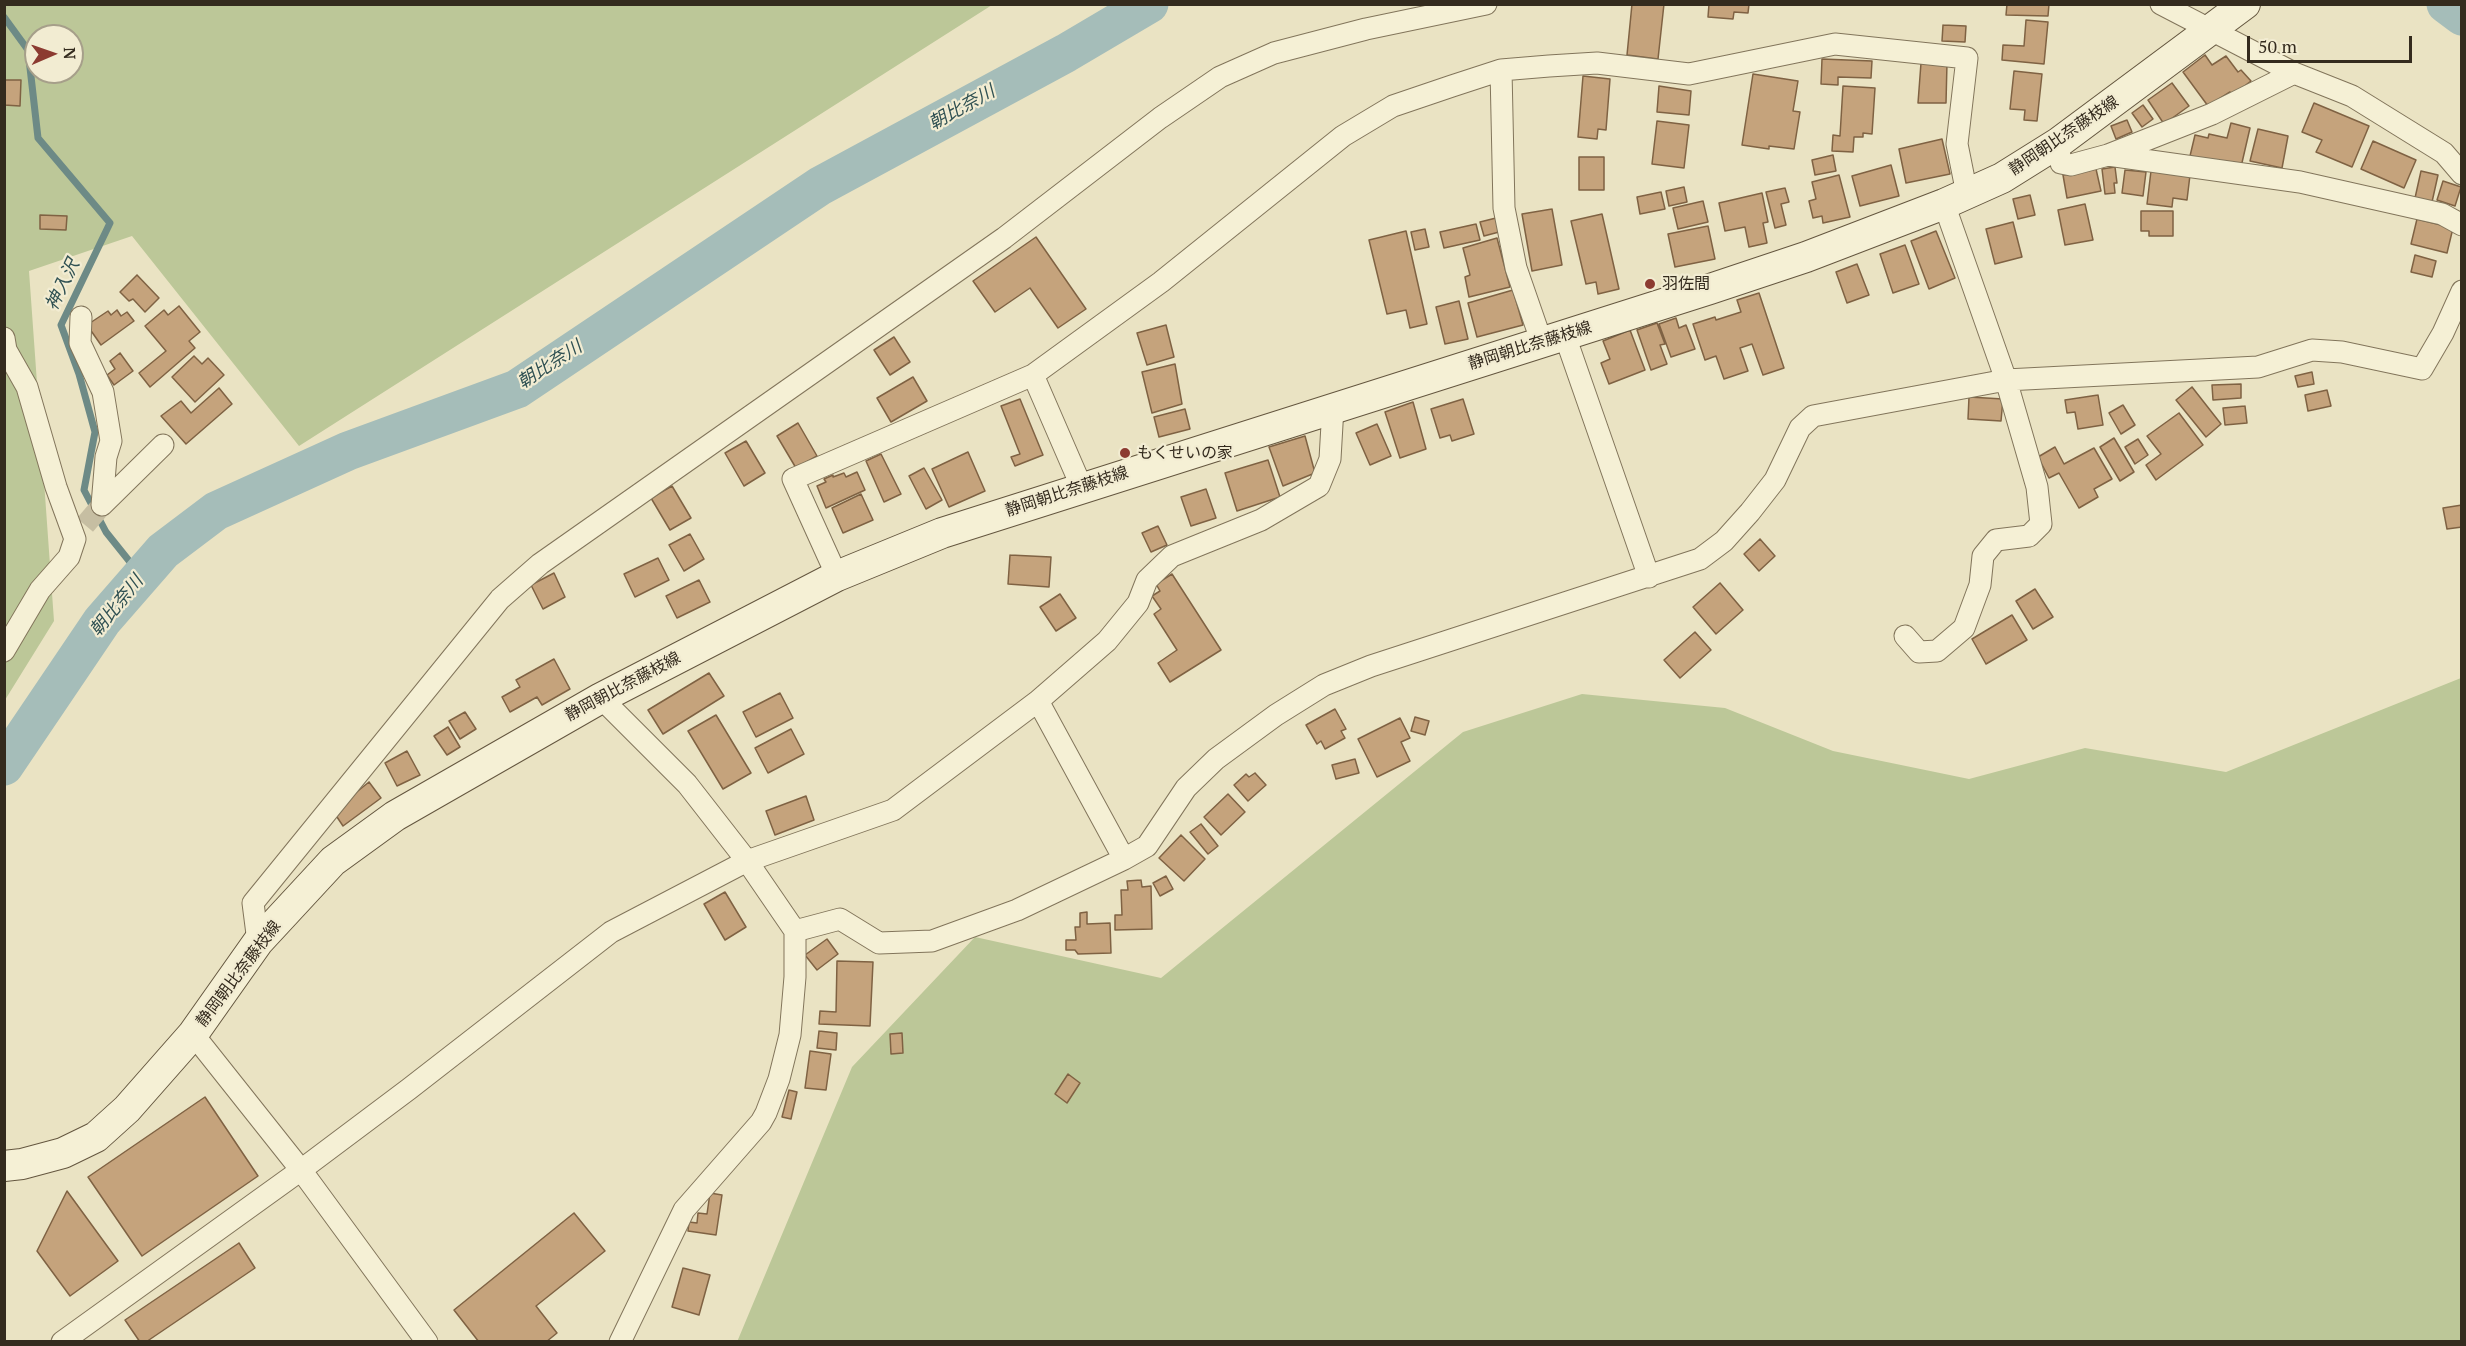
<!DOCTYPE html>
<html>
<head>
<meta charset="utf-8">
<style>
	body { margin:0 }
	#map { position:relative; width:2466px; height:1346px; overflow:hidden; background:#eae3c3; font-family:"PT Serif",serif }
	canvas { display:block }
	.frame { position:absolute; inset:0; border:6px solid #342b1e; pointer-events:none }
	.north { position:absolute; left:24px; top:24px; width:60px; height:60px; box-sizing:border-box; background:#f2ecd2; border:2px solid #a69f8a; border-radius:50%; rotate:88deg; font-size:16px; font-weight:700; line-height:24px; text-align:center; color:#342b1e }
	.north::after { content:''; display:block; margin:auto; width:21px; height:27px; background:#8c3b31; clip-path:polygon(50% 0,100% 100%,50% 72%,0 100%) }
	.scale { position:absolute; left:2247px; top:36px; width:165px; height:27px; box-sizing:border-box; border:3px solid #342b1e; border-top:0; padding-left:8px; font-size:18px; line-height:21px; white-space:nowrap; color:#342b1e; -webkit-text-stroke:4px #f2ecd2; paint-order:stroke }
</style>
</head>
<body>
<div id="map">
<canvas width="2466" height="1346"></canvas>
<div class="frame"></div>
<div class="north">N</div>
<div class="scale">50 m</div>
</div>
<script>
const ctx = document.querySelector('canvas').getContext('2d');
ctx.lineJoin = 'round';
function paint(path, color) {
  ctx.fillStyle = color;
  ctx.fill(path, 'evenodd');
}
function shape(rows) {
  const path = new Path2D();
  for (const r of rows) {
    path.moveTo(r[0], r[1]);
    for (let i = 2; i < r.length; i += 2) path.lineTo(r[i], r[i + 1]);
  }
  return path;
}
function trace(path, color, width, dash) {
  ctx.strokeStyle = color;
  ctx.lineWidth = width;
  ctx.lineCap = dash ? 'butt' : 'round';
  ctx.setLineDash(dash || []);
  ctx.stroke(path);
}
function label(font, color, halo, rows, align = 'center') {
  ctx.font = font + ' "PT Serif","Noto Sans JP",serif';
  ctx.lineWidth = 4.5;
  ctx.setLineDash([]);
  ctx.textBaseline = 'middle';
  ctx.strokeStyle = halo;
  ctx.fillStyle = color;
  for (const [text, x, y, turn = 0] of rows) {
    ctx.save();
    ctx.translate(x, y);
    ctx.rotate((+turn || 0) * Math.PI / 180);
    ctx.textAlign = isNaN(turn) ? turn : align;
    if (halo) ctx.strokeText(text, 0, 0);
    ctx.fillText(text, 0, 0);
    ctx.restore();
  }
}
paint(shape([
	[5,5,992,5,299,446,132,236,29,271,54,621,5,700],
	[36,36,72,36,72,72,36,72],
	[2461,678,2461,1341,737,1342,852,1067,975,937,1161,978,1463,732,1582,694,1725,708,1833,751,1969,779,2085,748,2226,772]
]), '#bcc798');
trace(shape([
	[4,17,28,50,38,138,110,223,61,325,79,374,95,432,84,490,106,532,130,562,134,584]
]), '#6d8a86', 7);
trace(shape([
	[2446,4,2462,16],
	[4,766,102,621,163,551,216,511,348,451,517,389,820,186,1066,53,1149,4]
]), '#a5bdb9', 39);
const building = shape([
	[1632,4,1664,4,1658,59,1627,55,1632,4],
	[1709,4,1749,4,1748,13,1734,12,1733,19,1708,17,1709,4],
	[2007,4,2049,4,2048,16,2006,15,2007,4],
	[2026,20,2048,22,2044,64,2002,60,2003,45,2024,46,2026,20],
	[1943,25,1966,26,1965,42,1942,41,1943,25],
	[2205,55,2212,65,2226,56,2238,72,2241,70,2251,81,2233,95,2230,92,2208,106,2183,72,2205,55],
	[1822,59,1872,61,1871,78,1838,77,1838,85,1821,84,1822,59],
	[1921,63,1947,63,1946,103,1918,103,1921,63],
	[2014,71,2042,74,2037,121,2024,120,2025,110,2010,109,2014,71],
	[1753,74,1798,81,1793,111,1800,112,1794,149,1769,146,1769,149,1742,145,1753,74],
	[1583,76,1610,79,1606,130,1598,129,1597,139,1578,137,1583,76],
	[4,80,21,80,20,106,4,105,4,80],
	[2172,83,2189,106,2164,124,2148,100,2172,83],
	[1659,86,1691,91,1689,115,1657,112,1659,86],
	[1843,86,1875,88,1872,134,1863,133,1863,137,1854,137,1853,152,1832,151,1833,135,1840,136,1843,86],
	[2314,103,2369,126,2352,167,2316,152,2322,140,2302,132,2314,103],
	[2143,105,2153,119,2142,127,2132,113,2143,105],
	[2127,120,2132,132,2116,139,2111,126,2127,120],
	[1657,121,1689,125,1684,168,1652,164,1657,121],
	[2231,123,2250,128,2241,167,2190,156,2195,135,2208,138,2209,134,2227,138,2231,123],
	[2258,129,2288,136,2282,168,2250,161,2258,129],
	[1942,139,1950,174,1906,183,1899,149,1942,139],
	[2373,141,2416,160,2404,188,2361,169,2373,141],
	[1833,155,1836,171,1815,175,1812,160,1833,155],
	[1579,157,1604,157,1604,190,1579,190,1579,157],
	[1891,165,1899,196,1860,206,1852,176,1891,165],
	[2115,167,2117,183,2114,183,2115,193,2105,194,2102,169,2115,167],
	[2096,169,2101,191,2067,198,2063,175,2096,169],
	[2125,170,2146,172,2143,196,2122,193,2125,170],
	[2151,171,2190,175,2187,200,2173,198,2172,207,2147,204,2151,171],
	[2421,171,2438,175,2432,202,2415,198,2421,171],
	[1839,175,1850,217,1823,223,1822,216,1813,218,1809,201,1816,199,1812,182,1839,175],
	[2443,181,2461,187,2455,206,2437,200,2443,181],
	[1684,187,1687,202,1669,206,1666,191,1684,187],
	[1785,188,1789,202,1781,204,1786,225,1775,228,1766,192,1785,188],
	[1661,192,1665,209,1640,214,1637,197,1661,192],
	[1762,193,1768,222,1763,223,1767,243,1749,247,1745,227,1725,231,1719,203,1762,193],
	[2030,195,2035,215,2018,219,2013,199,2030,195],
	[1703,201,1708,222,1678,229,1673,208,1703,201],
	[2085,204,2093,240,2065,245,2058,210,2085,204],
	[1552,209,1562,265,1532,271,1522,214,1552,209],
	[2141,211,2173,211,2173,236,2149,236,2149,231,2141,231,2141,211],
	[1602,214,1619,289,1598,294,1596,282,1586,284,1571,221,1602,214],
	[40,215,67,216,66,230,40,229,40,215],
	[1496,218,1499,232,1484,236,1480,222,1496,218],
	[2417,219,2453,228,2447,253,2411,244,2417,219],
	[2013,222,2022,257,1995,264,1986,229,2013,222],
	[1476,224,1480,240,1444,248,1440,232,1476,224],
	[1708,226,1715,259,1675,267,1668,234,1708,226],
	[1425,229,1429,247,1415,250,1411,232,1425,229],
	[1406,231,1427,324,1410,328,1406,310,1387,314,1369,240,1406,231],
	[1936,231,1955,278,1929,289,1911,241,1936,231],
	[1036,237,1086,309,1058,328,1030,288,995,312,973,281,1036,237],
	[1497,238,1510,287,1469,297,1465,277,1470,275,1463,248,1497,238],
	[1905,245,1919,284,1893,293,1880,254,1905,245],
	[2415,255,2436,261,2432,277,2411,272,2415,255],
	[1857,264,1869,295,1847,303,1836,272,1857,264],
	[137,275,159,298,145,312,133,299,129,301,120,292,137,275],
	[1513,290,1523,325,1477,337,1468,303,1513,290],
	[1759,293,1784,368,1763,375,1752,344,1740,348,1748,371,1724,379,1716,356,1705,360,1693,324,1715,317,1716,320,1741,312,1737,300,1759,293],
	[1459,301,1468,339,1445,344,1436,307,1459,301],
	[179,306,200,332,189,341,195,348,150,387,139,373,166,351,145,326,164,310,168,315,179,306],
	[117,310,121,316,127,312,134,321,101,345,87,325,108,311,111,315,117,310],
	[1676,318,1679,328,1686,325,1695,349,1671,357,1659,324,1676,318],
	[1657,323,1665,344,1660,345,1667,364,1651,370,1637,330,1657,323],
	[1166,325,1174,357,1147,365,1137,333,1166,325],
	[1630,330,1645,370,1609,384,1601,363,1610,359,1603,341,1630,330],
	[894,337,910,362,890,375,874,350,894,337],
	[120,353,133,371,114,385,107,375,115,369,110,361,120,353],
	[194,356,202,364,208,358,224,375,195,402,172,377,194,356],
	[1175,364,1182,404,1152,413,1142,372,1175,364],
	[2312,372,2314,384,2298,387,2295,376,2312,372],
	[913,377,927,401,891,422,877,398,913,377],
	[2241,384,2241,398,2213,400,2212,385,2241,384],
	[2192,387,2221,424,2206,437,2176,400,2192,387],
	[219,388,232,404,186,444,161,416,181,401,191,413,219,388],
	[2327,390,2331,406,2308,411,2305,395,2327,390],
	[2098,395,2103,425,2078,429,2075,412,2067,413,2065,400,2098,395],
	[1969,397,2003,399,2001,421,1968,419,1969,397],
	[1020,399,1043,455,1015,466,1011,457,1020,454,1001,406,1020,399],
	[1463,399,1474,434,1452,441,1450,435,1440,438,1431,409,1463,399],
	[1413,402,1426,449,1400,458,1385,412,1413,402],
	[2123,405,2135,425,2121,434,2109,413,2123,405],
	[2245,406,2247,423,2225,425,2223,408,2245,406],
	[1185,409,1190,429,1159,437,1154,417,1185,409],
	[2179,413,2203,445,2156,480,2146,465,2161,454,2147,436,2179,413],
	[798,423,817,456,796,468,777,436,798,423],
	[1377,424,1391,456,1370,465,1356,433,1377,424],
	[1305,436,1315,473,1283,486,1269,447,1305,436],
	[2114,438,2134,472,2120,481,2100,447,2114,438],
	[2138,439,2148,455,2135,464,2125,447,2138,439],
	[746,441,765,473,744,486,725,453,746,441],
	[2055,447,2064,464,2094,448,2112,479,2094,489,2098,497,2079,508,2059,473,2049,478,2038,457,2055,447],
	[968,452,985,491,949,507,932,469,968,452],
	[881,454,901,494,884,502,866,461,881,454],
	[1268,460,1280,497,1237,511,1225,473,1268,460],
	[924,468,942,500,926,509,909,476,924,468],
	[857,472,865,490,826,508,817,486,826,482,824,479,833,475,833,477,844,473,846,477,857,472],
	[672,486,691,518,670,530,651,498,672,486],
	[1206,489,1216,518,1191,526,1181,497,1206,489],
	[861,494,873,520,843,533,832,508,861,494],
	[2462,505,2462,527,2447,529,2443,508,2462,505],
	[1158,526,1167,545,1151,552,1142,533,1158,526],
	[690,534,704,559,684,571,669,545,690,534],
	[1760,539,1775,556,1759,571,1744,554,1760,539],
	[1010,555,1051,557,1049,587,1008,584,1010,555],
	[658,558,669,580,635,597,624,574,658,558],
	[554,573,565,597,543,609,531,585,554,573],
	[1172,574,1221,650,1170,682,1158,663,1177,650,1154,614,1161,609,1152,596,1160,591,1156,584,1172,574],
	[699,580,710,602,677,618,666,596,699,580],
	[1720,583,1743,610,1716,634,1693,607,1720,583],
	[2035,589,2053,617,2033,629,2016,601,2035,589],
	[1060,594,1076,618,1056,631,1040,607,1060,594],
	[2012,615,2027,640,1986,664,1972,639,2012,615],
	[1695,632,1711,650,1680,678,1664,660,1695,632],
	[554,659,570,689,542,705,537,697,510,712,502,697,520,687,516,680,554,659],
	[709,673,724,696,663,734,648,710,709,673],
	[780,693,793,718,756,737,743,712,780,693],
	[1335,709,1346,729,1341,731,1345,738,1325,749,1321,741,1317,744,1306,725,1335,709],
	[465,712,476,729,460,739,449,721,465,712],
	[716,715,751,773,723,789,688,731,716,715],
	[1415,717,1429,721,1425,735,1411,731,1415,717],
	[1400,718,1410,738,1401,742,1410,761,1377,777,1358,739,1400,718],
	[448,727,460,747,447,755,434,736,448,727],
	[791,729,804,754,768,773,755,748,791,729],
	[407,751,420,775,397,786,385,763,407,751],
	[1355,759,1359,773,1336,779,1332,765,1355,759],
	[1255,773,1266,785,1248,801,1234,785,1246,774,1249,777,1255,773],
	[369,782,381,798,343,826,333,811,369,782],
	[1228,794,1245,812,1221,835,1204,817,1228,794],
	[806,796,814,820,775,835,766,811,806,796],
	[1201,824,1218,846,1208,854,1190,832,1201,824],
	[1181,835,1205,859,1184,881,1159,858,1181,835],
	[1166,876,1173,889,1160,896,1153,883,1166,876],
	[1141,880,1142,887,1151,886,1152,929,1115,930,1115,915,1122,915,1121,890,1128,890,1127,881,1141,880],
	[725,892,746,927,725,940,704,904,725,892],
	[1087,912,1087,924,1110,923,1111,953,1078,954,1075,950,1066,950,1066,940,1076,940,1075,927,1080,927,1080,913,1087,912],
	[827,939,838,954,817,970,805,955,827,939],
	[837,961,873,962,870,1026,819,1024,820,1011,836,1012,837,961],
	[819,1031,837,1033,836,1050,817,1048,819,1031],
	[902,1033,903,1053,891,1054,890,1034,902,1033],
	[810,1051,831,1054,826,1090,805,1088,810,1051],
	[1068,1074,1080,1083,1067,1103,1055,1094,1068,1074],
	[789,1090,797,1092,791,1119,782,1117,789,1090],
	[205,1097,258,1176,142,1256,88,1177,205,1097],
	[67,1191,118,1261,70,1296,37,1251,67,1191],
	[710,1193,722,1195,716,1235,688,1231,689,1222,697,1223,698,1213,707,1214,710,1193],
	[574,1213,605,1251,536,1306,557,1333,546,1342,479,1342,454,1310,574,1213],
	[239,1243,255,1268,146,1342,140,1342,125,1320,239,1243],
	[683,1268,710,1275,699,1315,672,1307,683,1268]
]);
paint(building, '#c5a37c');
trace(building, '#7f6243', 1.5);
trace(shape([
	[85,525,102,505]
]), '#c6bea2', 21, [21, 10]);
const street = shape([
	[2161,4,2294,73,2352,96,2444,153,2462,174],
	[1501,70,1504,208,1516,268,1542,343],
	[2058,143,2061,163,2071,165,2108,155,2212,114,2294,73],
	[2108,155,2300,182,2442,214,2462,225],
	[81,317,80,343,103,392,111,441,106,457,102,505,163,445],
	[1565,336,1649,577],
	[4,338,6,350,27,387,56,487,75,539,69,557,40,590,4,651],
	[1033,375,1082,488],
	[837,576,793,479,1033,375,1161,282,1343,136,1393,106,1452,86,1501,70,1549,66,1597,63,1689,74,1835,44,1967,58,1957,144,1967,194],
	[1905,636,1919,652,1937,651,1964,628,1980,585,1983,556,1996,540,2029,536,2041,524,2037,487,2006,380,1944,204],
	[601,698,687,784,747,861,795,931,795,977,790,1035,779,1079,766,1113,761,1122,684,1210,620,1342],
	[1038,701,1124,859],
	[795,931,840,919,879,943,932,941,1017,910,1124,859,1147,846,1186,788,1216,759,1276,715,1324,685,1371,666,1700,559,1724,541,1750,512,1775,480,1800,428,1813,416,2006,380,2258,367,2312,350,2342,352,2422,369,2443,333,2462,291],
	[258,942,253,903,500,599,540,564,1004,238,1160,118,1220,77,1274,53,1366,29,1486,4],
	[193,1034,301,1170,427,1342],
	[62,1342,301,1170,409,1089,611,932,747,861,893,810,1038,701,1107,641,1138,603,1147,580,1172,556,1261,520,1319,486,1330,459,1333,407]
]);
const secondary = shape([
	[4,1166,22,1164,63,1153,96,1137,127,1109,193,1034,258,942,333,861,395,816,601,698,837,576,942,533,1710,289,1806,257,1944,204,2002,178,2058,143,2245,4]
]);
trace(street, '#82755b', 23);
trace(secondary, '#64563f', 32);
trace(street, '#f5f0d5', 21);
trace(secondary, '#f5f0d5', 30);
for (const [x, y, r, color] of [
	[1650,284,6,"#8c3b31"],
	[1125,453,6,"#8c3b31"]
]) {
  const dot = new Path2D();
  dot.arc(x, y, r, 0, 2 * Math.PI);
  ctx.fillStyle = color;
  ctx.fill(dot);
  trace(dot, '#f2ecd2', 2);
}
label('16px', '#342b1e', '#f2ecd2', [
	["静岡朝比奈藤枝線",2064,136,-34],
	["静岡朝比奈藤枝線",1530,346,-17],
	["静岡朝比奈藤枝線",1067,492,-18],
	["静岡朝比奈藤枝線",623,687,-28],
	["静岡朝比奈藤枝線",239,974,-53]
]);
label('16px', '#342b1e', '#f2ecd2', [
	["羽佐間",1662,284],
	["もくせいの家",1137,453]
], 'left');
label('italic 18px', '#2f5052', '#f2ecd2', [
	["朝比奈川",962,108,-29],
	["神入沢",63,285,-64],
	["朝比奈川",550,365,-33],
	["朝比奈川",117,606,-51]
]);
</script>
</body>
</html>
